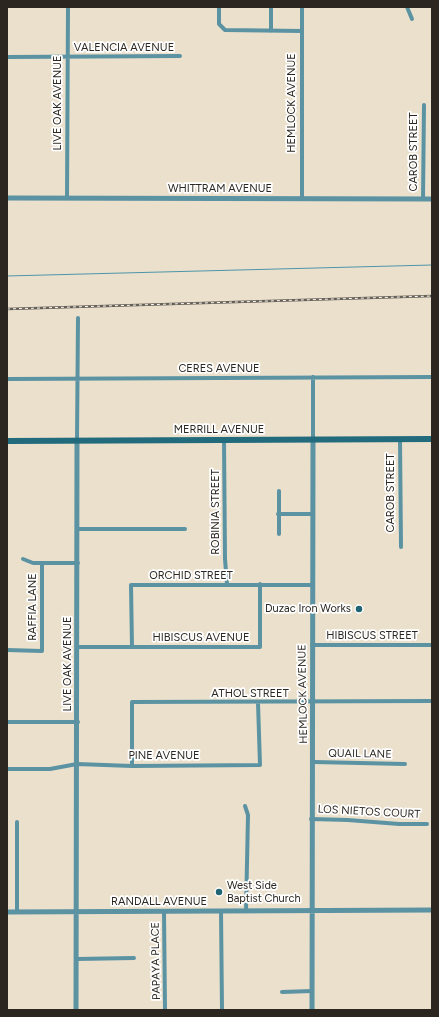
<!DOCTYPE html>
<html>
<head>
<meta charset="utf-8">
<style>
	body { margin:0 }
	#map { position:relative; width:439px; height:1017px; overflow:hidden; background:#ebe0cc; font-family:Figtree,sans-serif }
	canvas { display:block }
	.frame { position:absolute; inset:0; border:8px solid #2b2720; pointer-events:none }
</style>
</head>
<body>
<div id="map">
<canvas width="439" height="1017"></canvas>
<div class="frame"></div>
</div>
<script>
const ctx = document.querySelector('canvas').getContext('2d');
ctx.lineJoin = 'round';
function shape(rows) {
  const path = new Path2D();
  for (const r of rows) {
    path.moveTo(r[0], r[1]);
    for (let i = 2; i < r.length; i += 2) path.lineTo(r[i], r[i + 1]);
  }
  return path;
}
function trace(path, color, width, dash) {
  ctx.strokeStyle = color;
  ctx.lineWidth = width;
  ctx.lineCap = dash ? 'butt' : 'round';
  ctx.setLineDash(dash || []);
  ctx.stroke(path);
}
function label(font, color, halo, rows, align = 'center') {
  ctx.font = font + ' Figtree,sans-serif';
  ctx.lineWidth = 3.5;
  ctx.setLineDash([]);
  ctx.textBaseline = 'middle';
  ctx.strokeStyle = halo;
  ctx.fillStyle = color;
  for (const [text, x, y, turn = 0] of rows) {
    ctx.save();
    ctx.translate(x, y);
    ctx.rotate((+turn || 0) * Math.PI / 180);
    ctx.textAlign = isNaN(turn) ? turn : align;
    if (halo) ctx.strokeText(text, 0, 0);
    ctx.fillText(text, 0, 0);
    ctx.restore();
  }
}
trace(shape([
	[7,276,432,265]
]), '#4c95a9', 1);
trace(shape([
	[219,7,219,24,225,30,302,31],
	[271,7,271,31],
	[302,7,302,199],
	[407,7,412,19],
	[7,57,180,56],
	[67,198,68,7],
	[423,199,424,105],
	[7,379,432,377],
	[400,439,401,547],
	[77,440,78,318],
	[224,440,225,559,227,584],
	[313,440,313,377],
	[279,491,279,534],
	[278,514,313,514],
	[78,529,185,529],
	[23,559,33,563,78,563],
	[312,645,432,645],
	[78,647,260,647,260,584],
	[132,647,131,585,312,585],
	[7,650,42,651,42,563],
	[7,722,78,722],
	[314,762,405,764],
	[132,766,132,702,432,701],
	[7,769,50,769,77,764,132,766,260,765,258,703],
	[245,806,248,815,246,911],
	[311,819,348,820,399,824,427,824],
	[221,911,222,1010],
	[17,912,17,822],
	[164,912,165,1010],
	[77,959,134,958],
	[282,992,312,991]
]), '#5c93a3', 4);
trace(shape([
	[7,198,432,199],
	[7,912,432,910],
	[76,1010,77,440],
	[312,1010,313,440]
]), '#5c93a3', 5);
trace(shape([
	[7,441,432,439]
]), '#216b7d', 6);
const rail = shape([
	[7,309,432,296]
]);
trace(rail, '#655f54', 2.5);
trace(rail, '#fff', 1, [3]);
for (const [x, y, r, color] of [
	[359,609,4,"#1f6475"],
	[219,892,4,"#1f6475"]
]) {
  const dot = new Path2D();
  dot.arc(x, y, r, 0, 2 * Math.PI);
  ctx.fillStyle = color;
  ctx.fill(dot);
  trace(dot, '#fff', 1.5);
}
label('11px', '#2b2720', '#fff', [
	["VALENCIA AVENUE",124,48],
	["LIVE OAK AVENUE",58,103,-90],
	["HEMLOCK AVENUE",292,103,-90],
	["CAROB STREET",414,152,-90],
	["WHITTRAM AVENUE",220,189],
	["CERES AVENUE",219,369],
	["MERRILL AVENUE",219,430],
	["CAROB STREET",391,493,-90],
	["ROBINIA STREET",216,512,-90],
	["ORCHID STREET",191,576],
	["RAFFIA LANE",33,607,-90],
	["HIBISCUS STREET",372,636],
	["HIBISCUS AVENUE",201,638],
	["LIVE OAK AVENUE",68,664,-90],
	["ATHOL STREET",250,694],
	["HEMLOCK AVENUE",303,694,-91],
	["QUAIL LANE",360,754,1],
	["PINE AVENUE",164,756],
	["LOS NIETOS COURT",369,812,3],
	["RANDALL AVENUE",159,902],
	["PAPAYA PLACE",156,961,-91]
]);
label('11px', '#2b2720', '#fff', [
	["Duzac Iron Works",351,609],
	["West Side",227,886,"left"],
	["Baptist Church",227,899,"left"]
], 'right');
</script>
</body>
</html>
